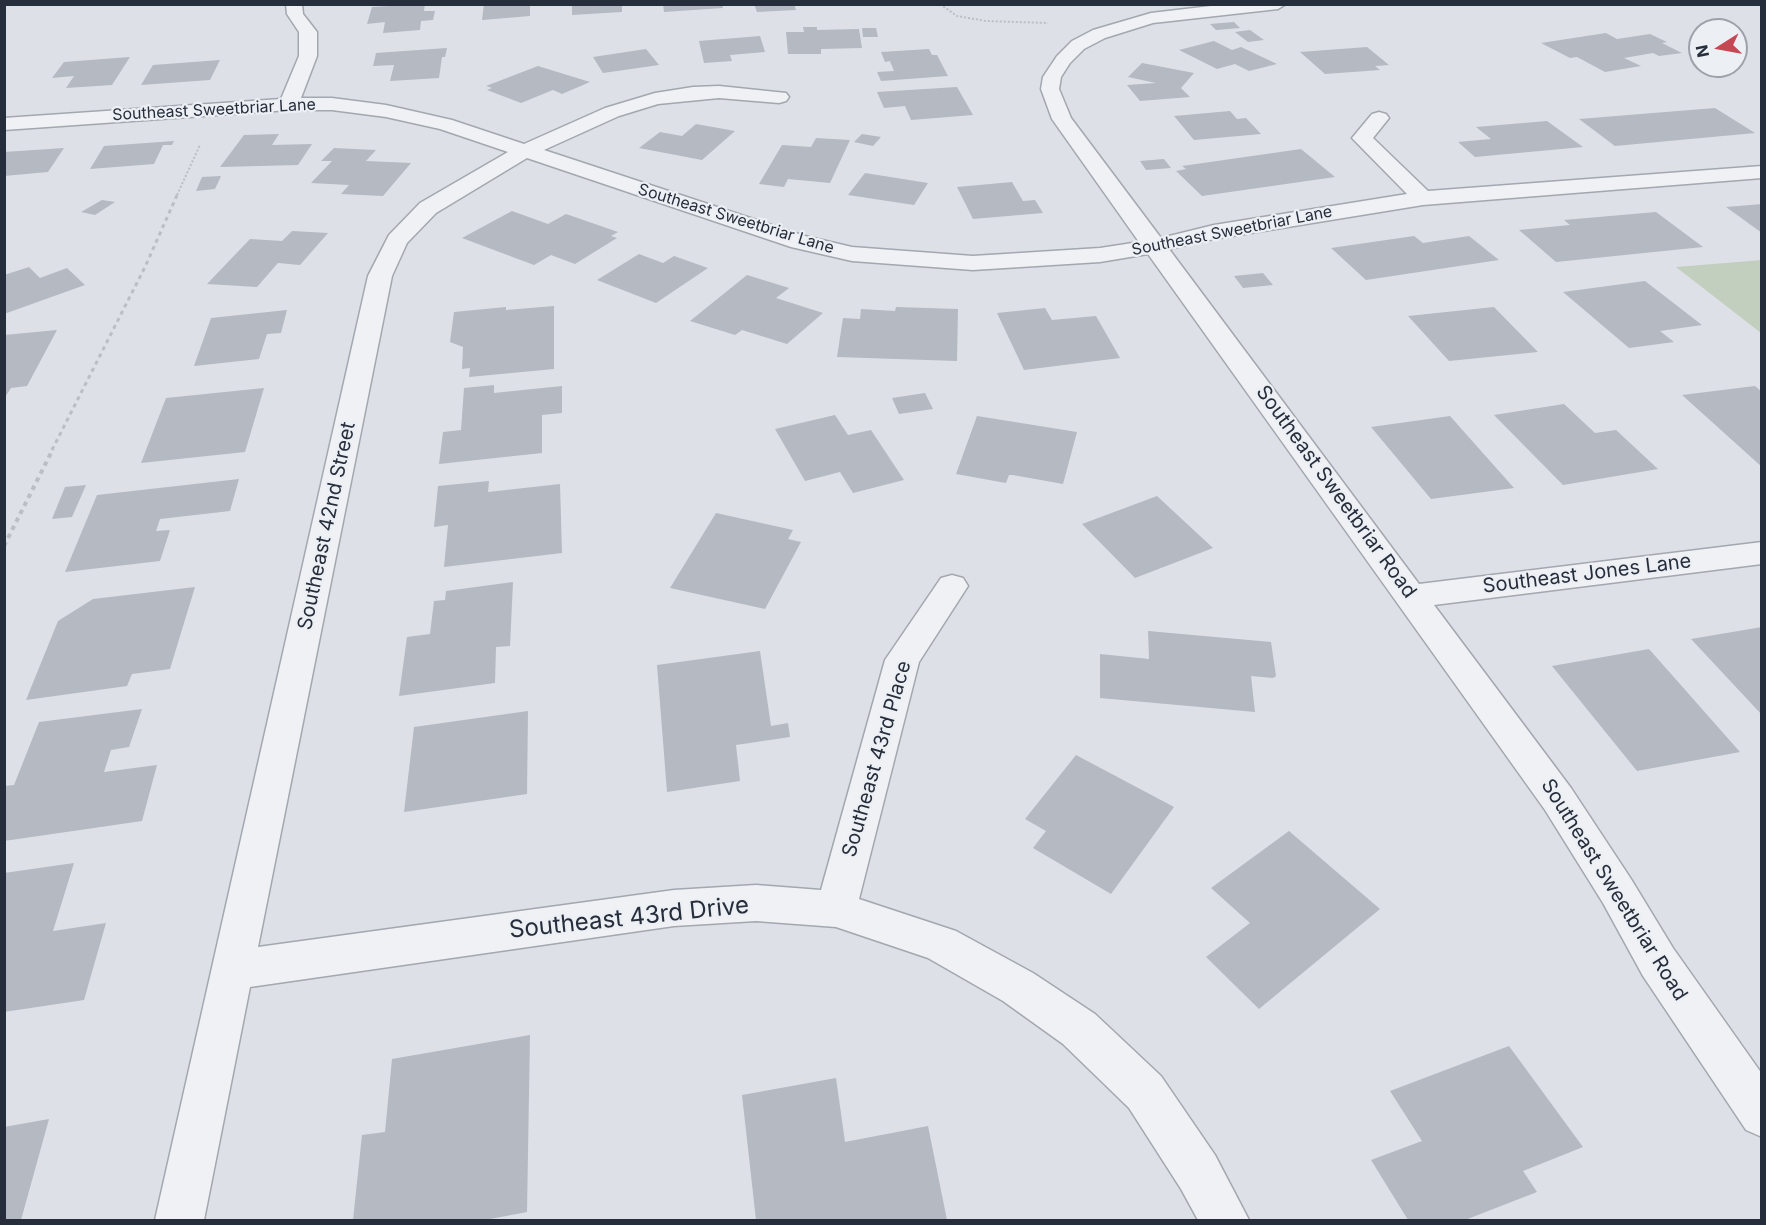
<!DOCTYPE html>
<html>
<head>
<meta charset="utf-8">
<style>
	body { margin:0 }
	#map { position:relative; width:1766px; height:1225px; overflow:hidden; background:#dde0e6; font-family:Inter,sans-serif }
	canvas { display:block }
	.frame { position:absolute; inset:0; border:6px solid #272e3b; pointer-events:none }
	.north { position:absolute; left:1688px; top:18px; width:60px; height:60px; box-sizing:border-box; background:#eceff4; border:2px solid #9da2aa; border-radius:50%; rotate:259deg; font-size:16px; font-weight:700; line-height:24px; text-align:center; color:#272e3b }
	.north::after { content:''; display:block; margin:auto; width:21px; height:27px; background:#c54855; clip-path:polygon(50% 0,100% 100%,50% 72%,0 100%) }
</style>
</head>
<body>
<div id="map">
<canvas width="1766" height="1225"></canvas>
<div class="frame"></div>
<div class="north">N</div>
</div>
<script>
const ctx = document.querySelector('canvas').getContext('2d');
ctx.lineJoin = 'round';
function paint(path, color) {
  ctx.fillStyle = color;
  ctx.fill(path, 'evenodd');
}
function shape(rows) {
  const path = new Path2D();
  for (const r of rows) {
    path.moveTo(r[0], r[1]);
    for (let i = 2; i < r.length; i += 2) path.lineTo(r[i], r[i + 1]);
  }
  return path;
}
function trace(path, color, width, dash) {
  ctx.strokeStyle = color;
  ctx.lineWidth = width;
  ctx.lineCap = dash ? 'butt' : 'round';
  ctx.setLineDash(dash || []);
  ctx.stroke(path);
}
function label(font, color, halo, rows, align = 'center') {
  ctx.font = font + ' Inter,sans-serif';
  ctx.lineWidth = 4.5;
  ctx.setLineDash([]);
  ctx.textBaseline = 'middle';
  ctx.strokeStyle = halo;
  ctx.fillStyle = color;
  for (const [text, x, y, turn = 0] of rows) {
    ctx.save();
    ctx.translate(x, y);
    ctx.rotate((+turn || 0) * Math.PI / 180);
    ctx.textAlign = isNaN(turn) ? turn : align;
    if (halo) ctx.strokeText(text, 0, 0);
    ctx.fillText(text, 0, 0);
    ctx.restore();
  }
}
paint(shape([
	[1761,260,1761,333,1676,267,1750,261]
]), '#c2cfbe');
paint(shape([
	[425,4,424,11,435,11,433,20,421,21,420,30,383,33,385,22,367,24,372,7],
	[484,4,530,4,530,16,482,20],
	[572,4,622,4,622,12,572,15],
	[663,4,722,4,723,8,664,12],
	[754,4,794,4,796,10,757,12],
	[1234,22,1240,28,1216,30,1210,24],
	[803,27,817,27,817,30,859,29,862,48,821,49,821,54,788,54,786,32,804,32],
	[862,28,876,28,878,37,863,37],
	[1250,30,1264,40,1248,42,1235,32],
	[1606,33,1617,39,1650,34,1667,42,1662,43,1682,53,1659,56,1653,53,1624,58,1641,66,1605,72,1577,57,1570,58,1541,43],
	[760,36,765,52,730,55,732,61,704,63,699,41],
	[1214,41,1232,50,1241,47,1277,64,1249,71,1235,64,1217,69,1179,50],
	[1367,47,1389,65,1375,66,1380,70,1325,74,1300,52],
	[447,48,445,57,442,57,439,78,390,81,394,65,373,66,376,53],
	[646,49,659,65,603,73,593,57],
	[929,49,932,55,937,55,948,76,881,81,877,72,894,71,890,61,885,62,881,52],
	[130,57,112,85,66,88,74,76,52,78,64,62],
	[220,60,210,80,141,85,153,65],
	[1142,63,1194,73,1181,88,1190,97,1140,101,1127,85,1156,83,1128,77],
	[538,66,590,82,562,94,553,90,521,103,487,90,492,88,486,86],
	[957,87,973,115,911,120,905,106,884,108,877,92],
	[1715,108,1755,133,1615,146,1579,119],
	[1230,111,1237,119,1246,118,1261,134,1194,140,1174,116],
	[1547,121,1583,147,1475,157,1458,142,1491,139,1476,127],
	[696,124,735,131,702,160,639,148,660,132,682,136],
	[279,134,272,145,312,144,298,165,220,167,244,135],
	[862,134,881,137,873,146,854,142],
	[816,138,850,140,830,183,788,179,784,187,759,184,782,145,811,147],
	[174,141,172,145,163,145,154,164,90,169,104,146],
	[64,148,48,172,4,176,4,152],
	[334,148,376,150,366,161,411,163,383,196,341,194,349,185,311,183,332,161,321,161],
	[1301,149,1335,177,1202,196,1176,171,1186,169,1182,166],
	[1164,159,1171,168,1146,170,1140,161],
	[865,173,928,183,914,205,848,195],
	[221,176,215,189,196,191,202,177],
	[1012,182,1023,201,1035,200,1043,213,973,219,957,187],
	[102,200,115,202,95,215,81,212],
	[1762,204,1762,233,1726,207],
	[512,211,548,224,566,214,618,232,611,236,617,238,575,264,551,255,534,265,462,238],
	[1656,212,1703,247,1556,262,1519,230,1570,225,1564,220],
	[292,231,328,233,300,265,278,263,257,287,207,284,250,239,282,241],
	[1414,236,1423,243,1469,236,1499,260,1366,280,1331,248],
	[639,254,663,263,674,256,708,268,656,303,597,280],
	[29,267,40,278,67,268,85,285,4,314,4,275],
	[1263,273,1273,285,1243,288,1234,276],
	[747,275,789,288,776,298,823,313,787,344,742,330,735,335,690,321],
	[1645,281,1702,325,1660,331,1674,342,1629,348,1563,292],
	[554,306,554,369,469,377,470,368,462,369,463,347,450,342,454,312,506,307,506,310],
	[896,307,958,309,957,361,837,357,843,318,860,319,861,309,895,311],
	[1494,307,1538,352,1449,361,1408,316],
	[1045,308,1052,320,1096,316,1120,358,1024,370,997,313],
	[287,310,281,333,267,334,259,359,194,366,211,318],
	[57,330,27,386,11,388,4,399,4,335],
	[494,385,494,393,562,386,562,413,542,415,542,453,439,464,443,432,461,430,464,388],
	[1755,386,1762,392,1762,467,1682,395],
	[264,388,245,452,141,463,166,398],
	[925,393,933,409,899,414,892,398],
	[1564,404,1595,433,1616,430,1658,469,1563,485,1494,415],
	[835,415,848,435,871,430,904,480,853,493,840,472,805,481,775,429],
	[977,416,1077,432,1063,484,1013,475,1009,475,1006,483,956,474],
	[1450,416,1514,488,1431,499,1371,427],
	[239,479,230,511,160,519,156,531,170,530,160,561,65,572,97,495],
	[489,481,488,492,560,484,562,553,444,567,448,525,434,527,438,486],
	[86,485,72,517,52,519,65,487],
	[1157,496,1213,548,1135,578,1082,524],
	[716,513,793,530,788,539,801,542,765,609,670,588],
	[513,582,510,646,496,647,495,683,399,696,407,637,430,634,434,601,445,600,446,591],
	[195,587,170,669,132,674,127,686,26,700,58,621,93,599],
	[1762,627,1762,715,1691,639],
	[1148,631,1271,642,1276,676,1273,678,1251,676,1255,712,1100,698,1100,654,1149,659],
	[1649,649,1740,752,1637,771,1552,666],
	[760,651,771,726,788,723,790,737,736,745,740,781,667,792,657,665],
	[142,709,129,747,111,750,104,772,157,765,142,821,4,841,4,786,14,785,39,722],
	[528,711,527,794,404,812,414,727],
	[1076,755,1174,807,1111,894,1033,848,1046,831,1025,819],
	[1289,831,1380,909,1259,1009,1206,957,1250,923,1211,888],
	[74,863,53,931,106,923,84,1000,4,1012,4,873],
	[530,1035,527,1212,485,1220,353,1220,362,1135,385,1132,392,1059],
	[1509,1046,1583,1147,1523,1171,1537,1192,1465,1220,1408,1220,1371,1160,1422,1141,1390,1091],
	[836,1078,845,1142,928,1126,947,1220,756,1220,742,1095],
	[49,1119,21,1220,4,1220,4,1127]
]), '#b4b9c2');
const minor = shape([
	[286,4,302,4,303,14,317,32,317,56,301,98,332,98,386,105,452,120,524,144,605,108,655,93,693,87,719,86,786,93,789,97,786,101,779,103,719,98,658,104,619,116,544,150,805,236,852,247,973,256,1100,248,1139,242,1052,119,1041,89,1043,77,1057,56,1072,41,1093,30,1151,13,1228,4,1286,4,1278,9,1153,23,1105,38,1084,49,1070,63,1061,77,1059,89,1071,118,1161,238,1214,225,1407,194,1352,138,1372,114,1379,112,1386,114,1389,118,1373,138,1428,191,1762,166,1762,178,1423,205,1214,239,1169,249,1419,584,1762,542,1762,564,1434,605,1571,788,1631,879,1673,948,1762,1074,1762,1137,1746,1130,1643,976,1603,903,1545,810,1148,254,1100,262,973,270,852,261,791,247,527,158,436,213,407,243,392,276,258,947,674,890,756,885,821,890,885,660,941,578,952,575,963,578,968,586,919,662,859,899,956,931,1033,973,1095,1014,1161,1076,1215,1155,1249,1220,1198,1220,1181,1189,1129,1108,1063,1044,1003,1001,928,958,836,927,756,921,674,926,250,987,204,1220,155,1220,368,276,389,235,420,203,508,152,440,129,386,117,332,110,289,110,4,130,4,118,281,99,299,56,299,32,287,14,286,4]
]);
trace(minor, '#a3a7af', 3);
trace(shape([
	[940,4,957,16,986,21,1048,23],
	[177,195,200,145]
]), '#bbbec4', 2, [2, 2]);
trace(shape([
	[52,450,145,267,178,193]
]), '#bbbec4', 3, [4, 4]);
trace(shape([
	[4,546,53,449]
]), '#bbbec4', 4, [4.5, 4.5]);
paint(minor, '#eff1f4');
label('16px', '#272e3b', '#eceff4', [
	["Southeast Sweetbriar Lane",214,110,-3],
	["Southeast Sweetbriar Lane",736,219,17],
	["Southeast Sweetbriar Lane",1232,231,-11]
]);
label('20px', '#272e3b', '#eceff4', [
	["Southeast Sweetbriar Road",1336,492,54],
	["Southeast 42nd Street",327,526,-78],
	["Southeast Jones Lane",1587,574,-7],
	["Southeast 43rd Place",877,759,-74],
	["Southeast Sweetbriar Road",1614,890,58]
]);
label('24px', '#272e3b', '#eceff4', [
	["Southeast 43rd Drive",629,918,-6]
]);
</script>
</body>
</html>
